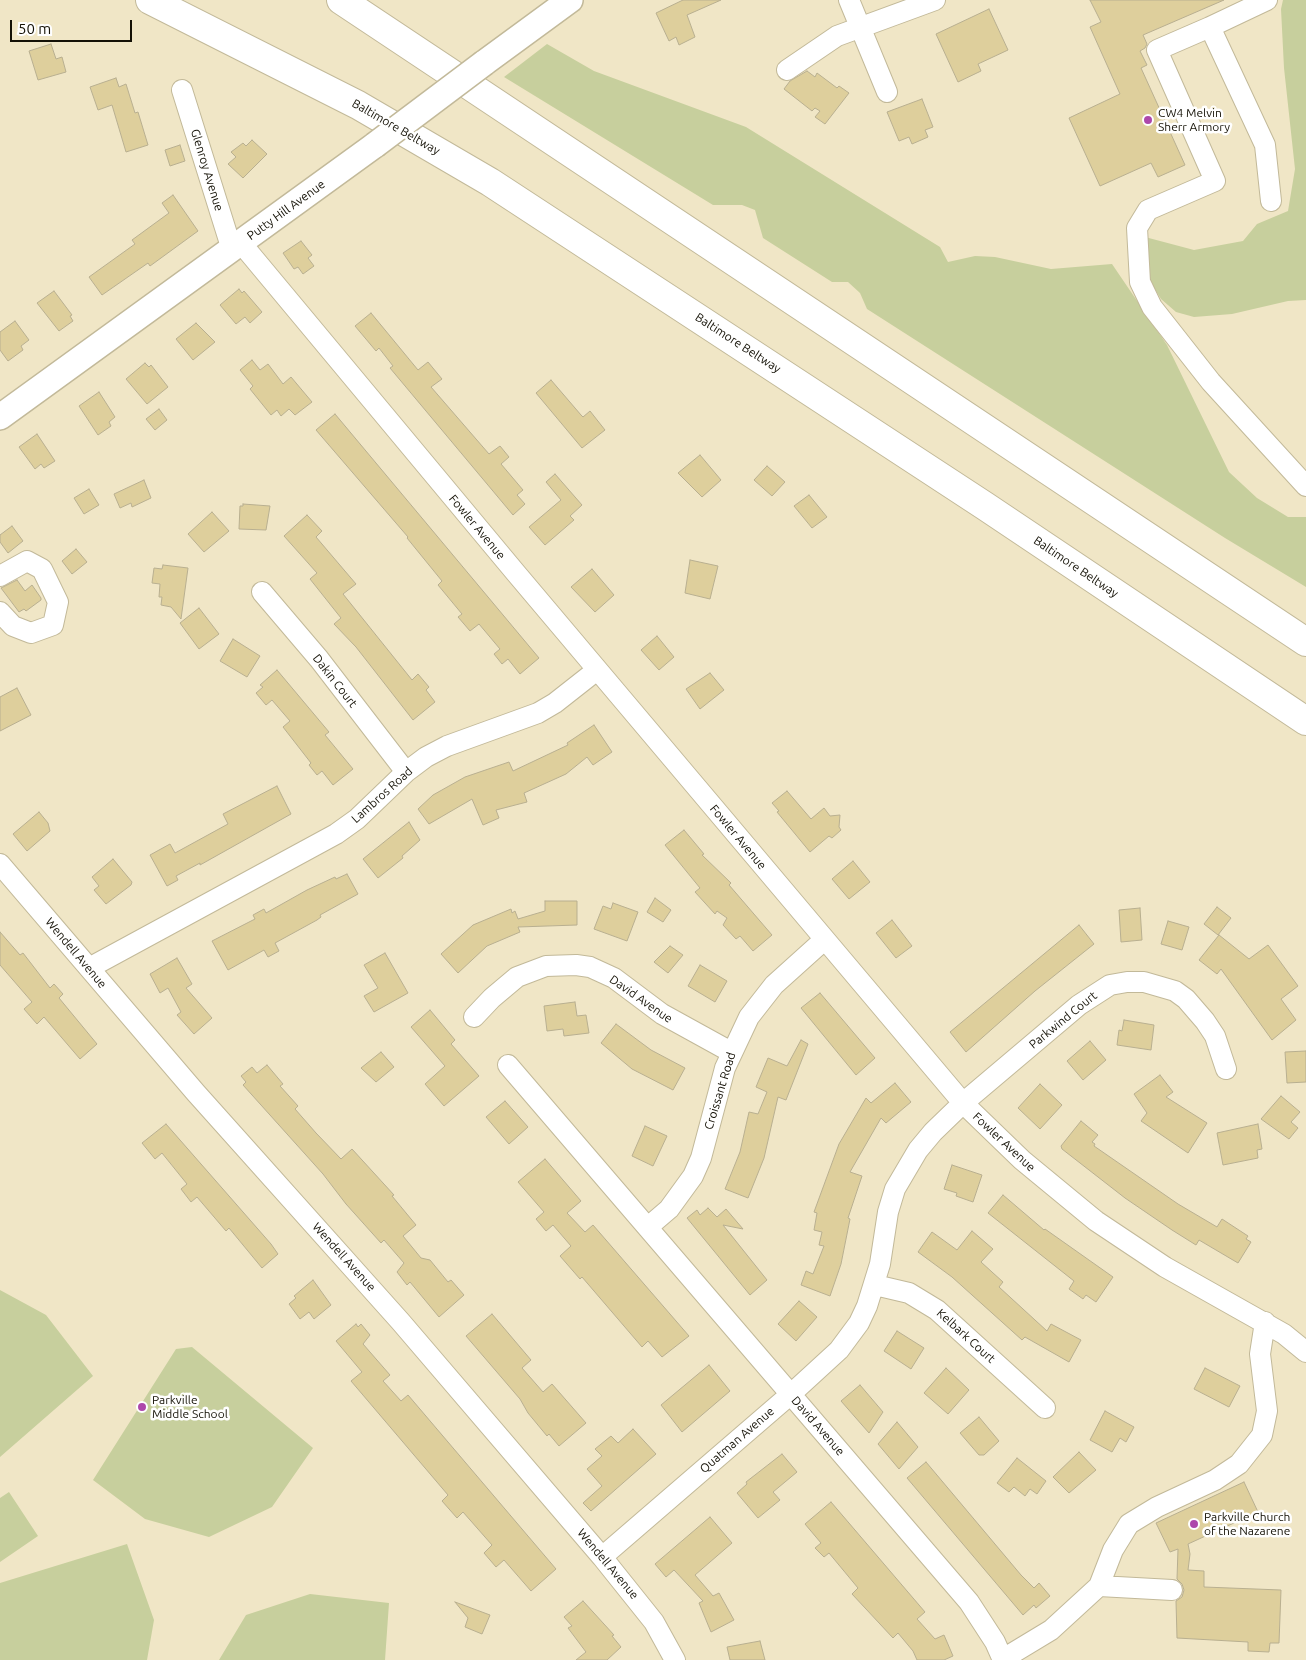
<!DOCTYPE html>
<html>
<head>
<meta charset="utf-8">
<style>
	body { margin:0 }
	#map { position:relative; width:1306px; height:1660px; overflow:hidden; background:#f0e6c6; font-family:Ubuntu,sans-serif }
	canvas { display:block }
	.scale { position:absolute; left:10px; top:20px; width:122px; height:22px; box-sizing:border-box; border:2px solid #141106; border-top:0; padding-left:6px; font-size:15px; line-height:18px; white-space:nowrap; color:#141106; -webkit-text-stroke:4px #fff; paint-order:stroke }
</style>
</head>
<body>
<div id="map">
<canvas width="1306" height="1660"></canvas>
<div class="scale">50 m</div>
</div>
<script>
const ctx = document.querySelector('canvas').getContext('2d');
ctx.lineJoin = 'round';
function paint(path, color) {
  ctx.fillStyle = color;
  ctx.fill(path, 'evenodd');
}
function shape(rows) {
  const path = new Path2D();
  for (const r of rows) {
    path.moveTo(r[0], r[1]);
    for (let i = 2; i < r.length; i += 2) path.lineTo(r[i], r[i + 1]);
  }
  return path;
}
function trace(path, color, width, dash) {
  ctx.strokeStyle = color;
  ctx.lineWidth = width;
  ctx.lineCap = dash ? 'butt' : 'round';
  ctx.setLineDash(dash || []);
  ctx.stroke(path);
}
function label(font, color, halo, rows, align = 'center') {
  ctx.font = font + ' Ubuntu,sans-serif';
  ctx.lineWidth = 5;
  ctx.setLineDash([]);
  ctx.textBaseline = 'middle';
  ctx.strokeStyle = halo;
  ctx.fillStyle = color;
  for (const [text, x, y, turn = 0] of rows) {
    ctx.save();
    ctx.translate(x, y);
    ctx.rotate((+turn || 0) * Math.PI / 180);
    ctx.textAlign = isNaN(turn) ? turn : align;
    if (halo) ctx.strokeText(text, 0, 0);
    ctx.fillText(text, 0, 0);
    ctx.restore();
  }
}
paint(shape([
	[1283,0,1306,0,1306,300,1288,301,1232,314,1194,317,1176,312,1161,299,1143,270,1145,237,1194,250,1243,241,1257,224,1288,211,1295,169,1284,68,1281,9],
	[547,44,594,71,746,127,940,247,948,262,975,256,995,257,1051,269,1112,264,1167,345,1229,472,1257,498,1288,517,1306,517,1306,587,1225,538,867,309,860,293,848,282,832,282,763,238,755,210,742,205,713,205,504,77],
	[0,1290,46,1315,93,1376,0,1457],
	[192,1347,313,1448,272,1507,209,1537,145,1519,93,1480,176,1349],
	[9,1492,38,1536,0,1562,0,1498],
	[127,1544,154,1620,147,1660,0,1660,0,1583],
	[310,1594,389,1603,385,1660,219,1660,246,1615]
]), '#c7cf9d');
const building = shape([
	[683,0,721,0,687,15,695,37,679,45,676,37,669,41,656,13,683,0],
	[1090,0,1224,0,1143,35,1147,44,1145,48,1140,51,1147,65,1141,68,1185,165,1158,177,1151,163,1100,186,1069,118,1120,94,1090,27,1101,22,1090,0],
	[989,9,1008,50,978,64,981,71,958,82,936,34,989,9],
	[51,44,56,59,62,57,66,72,38,80,29,51,51,44],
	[807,71,815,77,817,73,837,88,839,86,849,93,825,124,815,117,820,111,815,108,812,111,784,89,790,81,807,71],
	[116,78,119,87,126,84,135,113,138,112,148,145,126,152,112,105,98,110,90,87,116,78],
	[922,99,933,127,925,130,928,137,912,144,909,137,899,141,887,112,922,99],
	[252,140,267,154,243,178,228,164,236,157,231,152,243,143,246,146,252,140],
	[180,145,185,161,170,166,165,150,180,145],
	[173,195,198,231,150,266,148,263,102,295,89,277,135,244,132,240,169,213,162,203,173,195],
	[301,241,312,255,308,258,314,266,303,274,298,267,294,269,283,253,301,241],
	[239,289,242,293,244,291,262,312,250,323,245,317,236,324,220,305,239,289],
	[54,291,72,315,70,316,73,321,59,331,37,303,54,291],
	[371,313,418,370,428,362,442,379,431,387,489,454,500,446,509,457,501,464,523,490,517,495,525,504,513,515,390,368,393,366,379,348,376,351,355,326,371,313],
	[15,321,29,340,21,346,23,350,8,361,0,350,0,332,15,321],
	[196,323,215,342,193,360,176,339,196,323],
	[252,360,260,370,268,364,283,384,291,377,312,402,295,415,289,409,281,416,277,410,271,415,250,389,253,386,240,370,252,360],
	[145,363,149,367,151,365,168,387,147,404,126,379,145,363],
	[551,380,581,415,583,417,590,411,605,430,582,448,536,393,551,380],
	[99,392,115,417,109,422,111,426,98,435,79,406,99,392],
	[159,409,167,420,155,430,146,419,159,409],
	[335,414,539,658,520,674,508,659,502,664,494,654,500,649,479,624,470,631,458,617,462,614,438,585,442,581,407,538,408,537,316,430,335,414],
	[37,434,55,461,44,468,41,464,35,469,19,447,37,434],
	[700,455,721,480,702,497,678,473,700,455],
	[767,466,785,482,772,496,754,480,767,466],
	[555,474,582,505,570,516,574,520,545,545,529,527,561,500,546,482,555,474],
	[144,480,151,498,132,507,131,503,120,508,114,494,144,480],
	[89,489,99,505,84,514,74,498,89,489],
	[809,495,827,517,812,528,794,506,809,495],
	[243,504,270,506,266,530,239,529,240,506,243,506,243,504],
	[212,512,229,531,204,552,188,534,212,512],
	[307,515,322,531,316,537,356,584,343,594,412,680,418,674,429,687,426,690,435,702,413,720,356,647,334,624,341,618,310,579,317,573,284,536,307,515],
	[12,526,23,541,8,553,0,542,0,535,12,526],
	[76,549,87,562,72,574,62,561,76,549],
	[690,560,718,566,710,599,685,593,690,560],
	[163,565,188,568,181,619,171,607,161,605,162,597,159,597,160,584,152,583,154,568,162,569,163,565],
	[592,569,614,595,595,612,571,587,592,569],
	[17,580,25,591,32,585,41,598,41,600,26,611,24,609,19,612,1,588,17,580],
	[199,608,219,634,199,649,180,623,199,608],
	[657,636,674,657,659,670,641,650,657,636],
	[233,639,260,656,247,677,220,661,233,639],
	[277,670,329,732,325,735,353,769,333,785,322,771,317,775,309,765,311,763,283,727,290,721,272,700,266,705,256,693,263,687,260,685,277,670],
	[710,673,724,690,700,709,686,689,710,673],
	[17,688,31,715,0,731,0,697,17,688],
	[594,725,612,752,593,765,587,757,566,774,524,793,527,802,496,810,499,818,483,825,472,799,429,824,418,809,433,795,465,777,509,762,513,771,568,745,567,743,594,725],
	[277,786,291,814,200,865,200,863,176,876,178,880,167,886,150,855,170,844,175,853,228,824,223,814,277,786],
	[787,791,811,819,824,808,830,816,840,815,839,827,841,830,832,838,829,836,810,852,777,812,779,811,772,803,787,791],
	[39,812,48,823,50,831,27,851,13,834,39,812],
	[409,822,420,840,402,856,403,858,378,878,363,859,409,822],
	[684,830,704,854,702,855,731,883,729,885,772,935,753,951,740,936,736,939,723,925,727,918,717,911,715,914,695,892,700,888,665,845,684,830],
	[113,859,132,882,131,885,106,904,94,890,99,886,92,877,113,859],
	[853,861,870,882,849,899,832,879,853,861],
	[347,874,358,894,320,915,321,917,317,920,275,943,279,951,268,957,264,950,228,970,212,941,255,919,253,915,264,909,266,913,307,890,335,877,336,879,347,874],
	[655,898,671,910,663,922,647,912,655,898],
	[545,901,577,901,577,925,518,927,520,932,487,946,458,973,441,954,473,925,511,909,512,913,515,911,518,919,545,911,545,901],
	[613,903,638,912,627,941,594,929,603,906,611,909,613,903],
	[1217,907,1231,918,1218,935,1204,924,1217,907],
	[1140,908,1142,940,1121,942,1119,910,1140,908],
	[892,920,912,946,896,958,876,933,892,920],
	[1168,921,1189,927,1182,950,1161,944,1168,921],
	[1079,925,1094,944,1035,991,966,1052,950,1032,1079,925],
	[0,932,20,955,23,953,50,988,54,984,63,994,59,998,97,1044,80,1059,44,1017,37,1024,24,1009,32,1002,0,965,0,932],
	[1219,935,1249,959,1268,945,1298,986,1281,999,1296,1020,1272,1040,1221,969,1217,974,1199,960,1219,935],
	[670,946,683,955,668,973,654,962,670,946],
	[385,953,408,993,374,1012,364,996,378,988,364,965,385,953],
	[177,958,192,984,186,988,212,1018,194,1034,177,1015,181,1012,168,988,160,993,150,974,177,958],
	[700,965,727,981,715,1002,688,986,700,965],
	[820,993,875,1058,856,1075,801,1008,820,993],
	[575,1002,577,1016,586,1015,589,1033,564,1036,563,1029,547,1031,544,1006,575,1002],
	[430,1010,455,1040,451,1044,479,1076,444,1106,425,1084,445,1066,411,1027,430,1010],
	[1124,1020,1154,1025,1151,1050,1117,1045,1119,1030,1122,1031,1124,1020],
	[616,1024,651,1050,685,1068,673,1090,632,1069,601,1043,616,1024],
	[801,1040,808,1044,786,1100,778,1097,764,1158,748,1198,725,1189,740,1152,749,1112,758,1114,767,1092,756,1087,768,1058,787,1066,801,1040],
	[1090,1041,1106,1060,1083,1080,1067,1061,1090,1041],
	[1306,1051,1306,1082,1287,1083,1285,1052,1306,1051],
	[381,1052,394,1067,376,1082,361,1068,381,1052],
	[267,1065,283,1084,280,1086,298,1106,295,1109,316,1133,341,1159,352,1149,394,1195,392,1196,416,1225,403,1236,421,1258,430,1260,448,1282,451,1280,464,1295,439,1317,410,1282,407,1285,397,1272,404,1263,384,1240,381,1243,346,1204,323,1174,243,1085,246,1082,241,1076,252,1067,257,1073,267,1065],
	[1160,1075,1173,1092,1166,1097,1207,1123,1188,1153,1141,1121,1147,1113,1134,1094,1160,1075],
	[895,1083,911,1102,886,1123,881,1118,850,1172,862,1176,848,1218,850,1219,841,1264,830,1296,801,1285,806,1271,813,1274,824,1246,819,1245,822,1232,814,1230,817,1213,814,1212,839,1144,866,1098,871,1103,895,1083],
	[1040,1084,1062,1105,1040,1129,1018,1108,1040,1084],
	[1281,1096,1300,1112,1291,1122,1298,1128,1289,1139,1261,1119,1281,1096],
	[505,1101,528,1127,509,1144,486,1117,505,1101],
	[1081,1121,1098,1135,1092,1142,1095,1144,1094,1146,1178,1204,1217,1227,1222,1219,1248,1236,1246,1239,1251,1242,1238,1263,1199,1240,1196,1245,1172,1230,1125,1198,1062,1149,1061,1146,1081,1121],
	[166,1124,271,1244,278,1254,262,1268,229,1228,226,1231,197,1197,191,1202,181,1189,187,1184,162,1153,155,1159,142,1143,166,1124],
	[1258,1124,1262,1149,1257,1150,1258,1158,1223,1165,1217,1133,1258,1124],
	[645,1126,667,1136,653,1166,632,1156,645,1126],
	[545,1159,581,1201,567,1213,585,1232,593,1225,689,1336,662,1357,648,1341,642,1347,582,1277,580,1279,560,1256,571,1246,553,1225,546,1231,536,1219,544,1212,518,1182,545,1159],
	[952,1165,982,1175,973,1202,956,1196,957,1193,944,1189,952,1165],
	[1003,1195,1044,1230,1045,1229,1113,1277,1096,1302,1086,1295,1083,1299,1069,1289,1074,1281,988,1213,1003,1195],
	[708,1208,717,1217,726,1209,743,1229,723,1225,767,1280,750,1295,687,1218,697,1210,700,1215,708,1208],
	[972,1231,993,1249,981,1262,1003,1282,999,1287,1047,1331,1051,1324,1081,1340,1069,1362,1025,1337,1022,1340,952,1277,918,1252,932,1232,957,1250,972,1231],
	[313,1280,331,1305,314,1319,309,1312,300,1319,289,1304,296,1298,294,1296,313,1280],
	[799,1301,817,1317,796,1341,778,1324,799,1301],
	[492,1314,531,1360,522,1368,543,1392,552,1384,586,1423,559,1446,549,1434,547,1436,528,1413,520,1399,466,1336,492,1314],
	[356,1324,358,1327,361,1324,370,1335,363,1344,390,1375,383,1381,401,1401,408,1395,556,1569,531,1591,504,1560,496,1567,484,1553,492,1545,463,1512,457,1518,442,1501,448,1495,351,1381,362,1372,336,1341,356,1324],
	[897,1331,924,1348,911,1369,884,1351,897,1331],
	[709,1365,730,1391,682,1432,661,1405,709,1365],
	[946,1368,969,1390,948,1414,924,1393,946,1368],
	[1205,1368,1240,1386,1229,1407,1194,1389,1205,1368],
	[860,1385,883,1412,869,1433,841,1401,860,1385],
	[1105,1411,1134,1427,1126,1442,1120,1438,1112,1452,1090,1440,1105,1411],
	[979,1417,999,1441,984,1455,979,1455,960,1433,979,1417],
	[897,1422,918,1447,899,1469,878,1444,897,1422],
	[633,1429,656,1454,591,1511,583,1503,602,1486,587,1469,602,1456,595,1449,611,1436,618,1443,633,1429],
	[1079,1452,1096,1470,1069,1493,1053,1477,1079,1452],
	[782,1454,797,1472,773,1492,780,1500,758,1518,737,1493,747,1484,746,1482,782,1454],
	[1017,1458,1046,1481,1037,1494,1030,1489,1025,1496,1014,1487,1009,1492,997,1483,1017,1458],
	[926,1462,1021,1575,1034,1588,1039,1583,1050,1596,1036,1608,1034,1605,1023,1615,907,1478,926,1462],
	[1244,1482,1258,1512,1188,1544,1190,1554,1188,1570,1204,1571,1204,1587,1281,1590,1279,1643,1270,1643,1269,1652,1248,1651,1248,1642,1177,1638,1176,1601,1182,1597,1184,1590,1182,1584,1177,1579,1178,1549,1170,1552,1156,1523,1244,1482],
	[831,1502,925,1612,917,1619,935,1639,944,1635,953,1656,944,1660,917,1660,913,1651,898,1633,893,1638,852,1594,858,1588,829,1553,824,1557,815,1548,821,1543,805,1524,831,1502],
	[710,1517,732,1543,695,1575,713,1596,719,1593,734,1620,711,1632,699,1603,703,1601,674,1570,666,1577,655,1564,710,1517],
	[583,1601,614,1635,612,1636,621,1647,607,1660,576,1660,586,1652,568,1628,572,1626,564,1617,583,1601],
	[455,1602,490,1615,482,1634,465,1627,468,1618,455,1602],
	[760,1641,765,1660,730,1660,727,1647,760,1641]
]);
paint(building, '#decf9c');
trace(building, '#b8af90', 1);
const minor = shape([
	[849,0,887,92],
	[1267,0,1210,27,1265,145,1271,201],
	[1210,27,1157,50,1215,181,1148,210,1137,228,1140,282,1152,307,1211,382,1306,486],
	[787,70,837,36,935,0],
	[182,90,232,250],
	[241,243,515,572,963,1103,1022,1160,1096,1221,1165,1267,1284,1334,1306,1352],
	[0,576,27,561,42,569,58,602,53,625,31,633,13,626,0,612],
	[262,592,319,659,406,772],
	[0,864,196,1093,400,1321,602,1557,654,1622,675,1660],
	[89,968,336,834,357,819,406,772,426,757,447,746,538,713,555,703,597,670],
	[474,1017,492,998,517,977,546,966,576,965,590,967,614,978,662,1014,731,1052],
	[508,1065,969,1602,995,1642,1003,1660],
	[648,1227,669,1209,693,1176,701,1158,725,1068,749,1017,774,985,824,940],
	[875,1285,909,1293,937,1310,1045,1408],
	[602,1557,791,1394,839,1350,859,1323,867,1306,880,1264,888,1212,895,1189,918,1150,933,1132,963,1103,1079,1005,1110,985,1127,982,1144,982,1175,991,1186,999,1205,1021,1215,1036,1226,1069],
	[1099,1586,1113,1550,1129,1524,1157,1507,1215,1480,1239,1464,1262,1435,1267,1411,1260,1354,1265,1322],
	[1003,1659,1051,1630,1099,1586,1172,1590]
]);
const major = shape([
	[484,63,570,0],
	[0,417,375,145]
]);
const highway = shape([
	[150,0,358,105,490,182,985,506,1306,721],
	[341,0,1306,642]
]);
trace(minor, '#c2b999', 22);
trace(major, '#c2b999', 28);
trace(highway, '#c2b999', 30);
trace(minor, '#fff', 20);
trace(major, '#fff', 25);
trace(highway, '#fff', 28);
const majorBridge = shape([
	[375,145,484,63]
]);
trace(majorBridge, '#c2b999', 28, []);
trace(majorBridge, '#fff', 25);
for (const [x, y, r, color] of [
	[1148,120,5,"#ad47ab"],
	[142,1407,5,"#ad47ab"],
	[1194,1524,5,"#ad47ab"]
]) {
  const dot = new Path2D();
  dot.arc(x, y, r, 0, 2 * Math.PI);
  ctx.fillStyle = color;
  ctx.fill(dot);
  trace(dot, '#fff', 2);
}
label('12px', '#141106', '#fff', [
	["CW4 Melvin",1158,113],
	["Sherr Armory",1158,127],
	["Parkville",152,1400],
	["Middle School",152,1414],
	["Parkville Church",1204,1517],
	["of the Nazarene",1204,1531]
], 'left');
label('12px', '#141106', '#fff', [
	["Baltimore Beltway",396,127,30],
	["Glenroy Avenue",207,170,73],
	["Putty Hill Avenue",286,210,-36],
	["Baltimore Beltway",738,343,33],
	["Fowler Avenue",477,527,50],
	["Baltimore Beltway",1076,567,34],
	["Dakin Court",335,681,52],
	["Lambros Road",382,795,-42],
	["Fowler Avenue",738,837,50],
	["Wendell Avenue",76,953,50],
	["David Avenue",641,999,35],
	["Parkwind Court",1063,1020,-39],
	["Croissant Road",720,1091,-73],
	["Fowler Avenue",1004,1142,43],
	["Wendell Avenue",344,1257,48],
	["Kelbark Court",966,1336,42],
	["David Avenue",818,1426,49],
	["Quatman Avenue",737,1440,-41],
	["Wendell Avenue",608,1564,50]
]);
</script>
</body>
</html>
